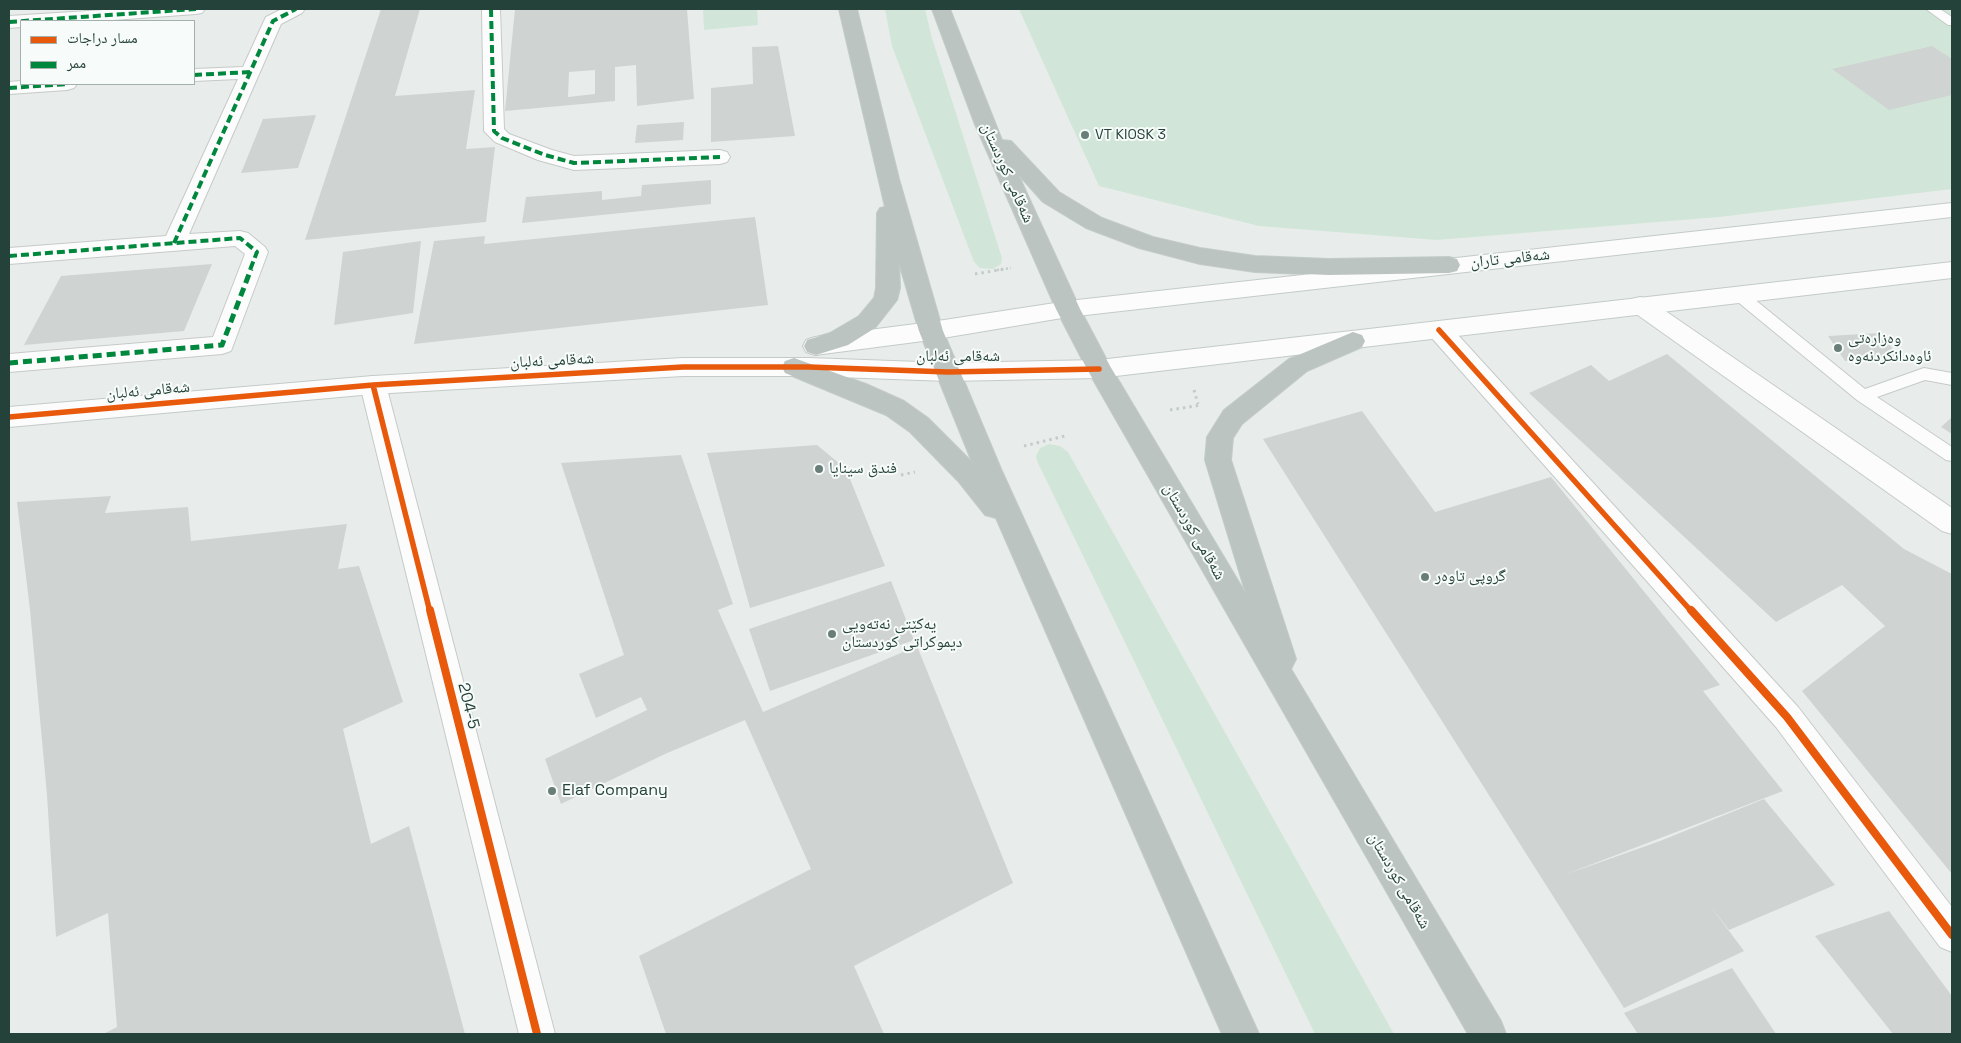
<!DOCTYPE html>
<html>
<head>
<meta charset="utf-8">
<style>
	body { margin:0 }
	#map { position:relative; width:1961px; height:1043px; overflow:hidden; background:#e8edeb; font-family:"Space Grotesk","Noto Naskh Arabic",sans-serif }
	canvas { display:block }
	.frame { position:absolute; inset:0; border:10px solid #24423a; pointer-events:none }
	.legend { position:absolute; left:20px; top:20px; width:175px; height:65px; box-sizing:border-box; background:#f7fbf9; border:1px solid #a3b1ad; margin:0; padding:6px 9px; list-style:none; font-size:15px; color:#24423a }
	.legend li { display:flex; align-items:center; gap:10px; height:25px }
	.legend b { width:25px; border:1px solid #a3b1ad }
</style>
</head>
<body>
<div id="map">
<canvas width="1961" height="1043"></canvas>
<div class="frame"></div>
<ul class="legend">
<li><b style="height:6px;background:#e8590c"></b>مسار دراجات</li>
<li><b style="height:6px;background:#00873e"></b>ممر</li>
</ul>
</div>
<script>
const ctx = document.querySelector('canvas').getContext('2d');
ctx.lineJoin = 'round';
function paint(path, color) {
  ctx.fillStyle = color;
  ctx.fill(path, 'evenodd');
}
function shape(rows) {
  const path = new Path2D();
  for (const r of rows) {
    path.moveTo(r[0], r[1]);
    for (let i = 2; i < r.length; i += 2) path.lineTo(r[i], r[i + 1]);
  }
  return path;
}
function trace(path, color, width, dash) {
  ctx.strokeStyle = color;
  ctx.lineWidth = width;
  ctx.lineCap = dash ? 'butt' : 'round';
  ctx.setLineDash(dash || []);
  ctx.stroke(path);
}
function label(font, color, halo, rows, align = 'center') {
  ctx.font = font + ' "Space Grotesk","Noto Naskh Arabic",sans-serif';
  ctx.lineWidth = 4;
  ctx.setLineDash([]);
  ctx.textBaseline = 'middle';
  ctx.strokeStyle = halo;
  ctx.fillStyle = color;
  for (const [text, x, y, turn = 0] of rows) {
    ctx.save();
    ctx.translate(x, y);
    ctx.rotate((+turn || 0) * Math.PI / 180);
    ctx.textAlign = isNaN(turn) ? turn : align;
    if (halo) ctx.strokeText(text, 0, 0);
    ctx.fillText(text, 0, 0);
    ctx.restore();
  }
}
paint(shape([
	[703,9,757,9,758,25,704,30],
	[885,9,925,9,932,38,1002,258,1001,264,993,269,980,268,974,262,892,46],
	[1019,9,1952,9,1952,189,1719,217,1437,240,1259,226,1099,186],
	[1049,444,1060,446,1068,452,1394,1034,1315,1034,1037,461,1036,456,1040,448]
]), '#d1e6d8');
paint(shape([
	[381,9,420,9,395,96,475,90,466,149,495,147,486,222,305,240],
	[515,9,687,9,694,99,637,106,636,65,615,67,615,101,505,111],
	[595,70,595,94,568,97,569,72],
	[778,46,795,136,711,142,711,88,753,84,752,47],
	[1932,46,1952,59,1952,95,1889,110,1832,69],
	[316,115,298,168,241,173,263,119],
	[684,122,683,140,635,143,637,125],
	[711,180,711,204,522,223,526,197,602,191,602,200,641,196,642,185],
	[755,217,768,305,414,344,434,241,485,236,484,244],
	[421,241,413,313,334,325,343,252],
	[212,264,184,331,24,345,61,276],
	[1880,333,1900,358,1845,361,1828,336],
	[1667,354,1904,549,1952,574,1952,874,1802,691,1885,626,1842,585,1776,622,1529,393,1591,365,1609,381],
	[1362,411,1435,512,1551,477,1720,685,1703,691,1783,791,1564,875,1660,841,1764,799,1835,885,1729,930,1708,903,1744,951,1624,1008,1263,439],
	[1952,417,1952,434,1941,427],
	[817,445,846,469,885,566,750,608,707,453],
	[681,455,733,604,718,610,763,712,917,646,1013,883,854,966,884,1034,666,1034,639,956,811,869,745,720,665,754,561,804,545,759,647,710,641,697,596,718,579,674,624,655,561,463],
	[111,496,105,513,188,507,191,541,347,524,338,569,359,566,403,702,343,729,371,844,409,826,465,1034,103,1034,117,1027,108,913,56,937,47,795,30,610,17,502],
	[891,581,914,640,770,691,749,629],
	[1889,911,1952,996,1952,1034,1893,1034,1815,936],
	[1732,968,1776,1034,1638,1034,1624,1013]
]), '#cfd4d2');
const lane = shape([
	[1926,9,1940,9,1952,17,1952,25,1948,25,1926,9],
	[1738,289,1743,290,1865,389,1924,368,1952,373,1952,385,1925,380,1877,397,1952,447,1952,461,1946,460,1857,400,1733,298,1731,294,1733,290,1738,289]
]);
const street = shape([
	[120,9,205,9,202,13,196,14,99,21,21,21,21,27,9,28,9,16,120,9],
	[282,9,305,9,302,13,281,24,189,234,240,231,248,233,265,247,268,252,231,351,222,354,9,372,9,354,213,337,245,254,235,246,9,264,9,248,166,236,238,79,194,81,194,69,243,67,264,21,266,17,282,9],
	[482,9,500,9,504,129,509,134,552,150,574,156,720,150,727,152,730,157,727,162,720,164,574,170,538,160,495,142,484,131,482,9],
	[21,81,21,84,77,84,74,88,67,90,9,94,9,82,21,81],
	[1640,297,1648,299,1952,508,1952,534,1942,531,1632,311,1628,305,1632,299,1640,297],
	[1439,321,1448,324,1798,707,1952,907,1952,952,1940,947,1776,727,1430,336,1427,330,1430,324,1439,321],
	[373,376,382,378,386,385,555,1034,519,1034,360,385,364,378,373,376]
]);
const secondary = shape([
	[1952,203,1952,217,1068,317,931,340,815,355,806,352,803,346,806,340,815,337,931,322,1068,301,1952,203],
	[1952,262,1952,278,1099,378,948,381,809,376,683,376,373,394,9,427,9,407,373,376,683,358,809,358,948,363,1099,360,1952,262]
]);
const highway = shape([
	[839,9,857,9,899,179,943,331,1001,469,1259,1034,1222,1034,996,518,985,515,958,481,910,432,886,415,785,373,782,367,785,361,794,358,866,384,904,401,928,418,972,462,919,331,899,263,900,288,897,300,875,328,848,345,816,355,807,352,804,346,807,340,830,333,859,316,874,298,876,288,877,213,880,208,885,207,839,9],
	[932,9,950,9,1002,140,1011,141,1059,192,1102,218,1153,237,1200,248,1255,256,1329,259,1449,257,1457,259,1460,265,1457,271,1449,273,1329,275,1255,272,1200,264,1139,248,1086,228,1043,202,1018,174,1080,309,1110,366,1246,594,1205,460,1207,437,1224,410,1289,359,1353,332,1362,335,1365,341,1362,347,1307,371,1242,424,1233,438,1231,460,1296,659,1291,669,1501,1021,1506,1034,1468,1034,1087,369,1056,309,974,122,932,9]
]);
trace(lane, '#c5cac8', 2);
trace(street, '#c5cac8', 2);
trace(secondary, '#c3cbc8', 2);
trace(highway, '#c3ccc9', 2);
trace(shape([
	[997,270,1011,268]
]), '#c3ccca', 2.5, [2, 2.5]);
trace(shape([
	[975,274,1005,269],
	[1194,390,1198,404],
	[1170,410,1201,405],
	[1024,446,1065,436],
	[901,475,915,472]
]), '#c3ccca', 3, [2.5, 4]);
paint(lane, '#fcfcfc');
paint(street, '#fcfcfc');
paint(secondary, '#fcfcfc');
paint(highway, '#bcc4c2');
trace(shape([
	[491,9,494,131,502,138,545,155,574,163,720,157],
	[9,22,196,9],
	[194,75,251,72],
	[9,88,67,84],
	[174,243,273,21,296,9],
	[9,256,240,238,257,252,250,270]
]), '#00873e', 4, [8, 4]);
trace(shape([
	[9,363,222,345,251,269]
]), '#00873e', 5, [9, 5]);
trace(shape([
	[1439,330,1692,612],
	[373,385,430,612],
	[9,417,373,385,683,367,809,367,948,372,1099,369]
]), '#e8590c', 5.5);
trace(shape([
	[430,610,537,1034],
	[1691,610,1787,717,1952,935]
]), '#e8590c', 8);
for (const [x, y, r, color] of [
	[1085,135,5,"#697e78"],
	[1838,348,5,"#697e78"],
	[819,469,5,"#697e78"],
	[1425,577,5,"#697e78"],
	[832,634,5,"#697e78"],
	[552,791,5,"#697e78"]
]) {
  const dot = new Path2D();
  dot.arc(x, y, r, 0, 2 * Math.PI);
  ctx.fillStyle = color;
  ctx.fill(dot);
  trace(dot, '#f7fbf9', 2);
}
label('14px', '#24423a', '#f7fbf9', [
	["VT KIOSK 3",1095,135]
], 'left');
label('16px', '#24423a', '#f7fbf9', [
	["شەقامی کوردستان",1007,173,66],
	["شەقامی تاران",1510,259,-6],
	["شەقامی ئەلبان",958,357],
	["شەقامی ئەلبان",552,361,-3],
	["شەقامی ئەلبان",148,391,-5],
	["شەقامی کوردستان",1194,532,60],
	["204-5",468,706,76],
	["شەقامی کوردستان",1399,881,60]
]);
label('16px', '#24423a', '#f7fbf9', [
	["وەزارەتی",1848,339],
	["ئاوەدانکردنەوە",1848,357],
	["فندق سينايا",829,469],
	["گروپی تاوەر",1435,577],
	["یه‌كێتی نه‌ته‌ویی",842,625],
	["دیموكراتی كوردستان",842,643],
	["Elaf Company",562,791]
], 'left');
</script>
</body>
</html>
